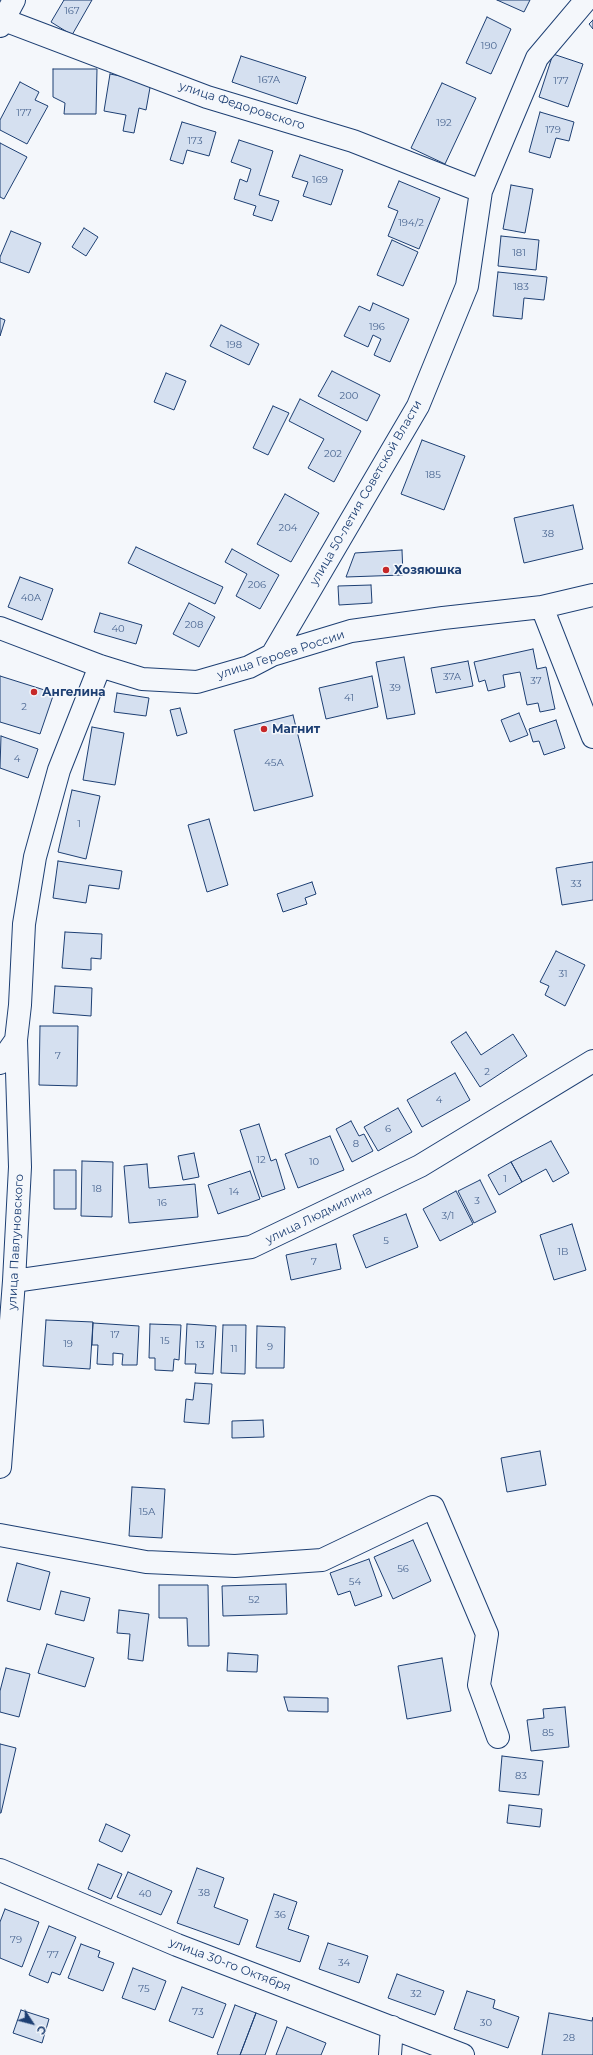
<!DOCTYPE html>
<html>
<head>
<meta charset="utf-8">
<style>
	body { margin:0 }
	#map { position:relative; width:593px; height:2055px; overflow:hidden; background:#f4f7fb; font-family:Montserrat,sans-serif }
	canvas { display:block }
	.north { position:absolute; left:12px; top:2003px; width:40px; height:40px; -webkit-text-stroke:3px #f4f7fb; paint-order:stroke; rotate:126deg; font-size:11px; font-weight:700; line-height:16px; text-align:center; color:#1d3f73 }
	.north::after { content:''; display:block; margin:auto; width:14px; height:18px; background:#1d3f73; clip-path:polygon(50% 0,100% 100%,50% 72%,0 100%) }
</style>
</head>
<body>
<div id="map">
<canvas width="593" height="2055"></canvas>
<div class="north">С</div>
</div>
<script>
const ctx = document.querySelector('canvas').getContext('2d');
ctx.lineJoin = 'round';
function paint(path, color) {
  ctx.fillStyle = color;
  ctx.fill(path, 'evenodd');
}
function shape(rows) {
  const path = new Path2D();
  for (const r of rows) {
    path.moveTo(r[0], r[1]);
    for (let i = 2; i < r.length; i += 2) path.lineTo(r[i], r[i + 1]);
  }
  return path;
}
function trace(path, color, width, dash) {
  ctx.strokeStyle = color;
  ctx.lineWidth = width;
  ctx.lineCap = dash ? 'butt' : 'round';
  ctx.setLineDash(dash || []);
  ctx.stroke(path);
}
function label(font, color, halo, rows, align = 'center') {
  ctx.font = font + ' Montserrat,sans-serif';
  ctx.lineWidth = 3;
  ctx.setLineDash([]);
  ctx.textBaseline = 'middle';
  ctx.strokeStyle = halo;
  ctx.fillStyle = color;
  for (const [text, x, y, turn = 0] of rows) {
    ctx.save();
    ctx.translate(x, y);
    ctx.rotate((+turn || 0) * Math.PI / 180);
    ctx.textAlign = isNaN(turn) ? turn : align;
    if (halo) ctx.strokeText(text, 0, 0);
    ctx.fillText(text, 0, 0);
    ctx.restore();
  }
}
const building = shape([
	[64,0,92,0,72,35,51,22,64,0],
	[497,0,530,0,524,12,497,0],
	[487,17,511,29,491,74,466,63,487,17],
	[593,20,593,29,589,24,593,20],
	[553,54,583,64,568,107,539,97,553,54],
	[241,56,306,77,297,104,232,82,241,56],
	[53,69,97,69,96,114,64,114,65,103,53,97,53,69],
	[110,74,151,82,146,110,139,108,134,133,123,131,126,115,104,111,110,74],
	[20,82,39,92,35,100,48,106,27,144,0,130,0,120,20,82],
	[442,83,476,98,445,164,411,148,442,83],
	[540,112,574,122,569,141,556,138,550,158,529,152,540,112],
	[182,122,216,132,209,156,187,150,183,164,170,160,182,122],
	[239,140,273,151,259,195,279,201,272,221,253,215,256,206,234,199,240,179,247,182,251,169,231,162,239,140],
	[0,143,27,157,4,199,0,197,0,143],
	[300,155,343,170,331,205,303,196,308,182,292,177,300,155],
	[399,181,440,198,419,249,388,236,398,211,388,207,399,181],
	[511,185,533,189,525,233,503,229,511,185],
	[84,228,98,237,86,256,72,247,84,228],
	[11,231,41,243,29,273,0,262,0,257,11,231],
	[501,236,539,240,536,270,498,266,501,236],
	[392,240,418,252,403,286,377,275,392,240],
	[498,272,547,277,544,300,524,298,522,319,493,316,498,272],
	[373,303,409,319,390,362,374,355,381,339,373,335,368,347,344,336,359,306,370,311,373,303],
	[0,318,5,320,0,336,0,318],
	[221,325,259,344,249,365,210,346,221,325],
	[332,371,380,395,367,421,318,396,332,371],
	[166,373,186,381,174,410,154,402,166,373],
	[300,399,361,431,334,482,308,468,324,439,289,421,300,399],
	[273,406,289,413,268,455,253,448,273,406],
	[422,440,465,456,444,510,401,494,422,440],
	[285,494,319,513,291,562,257,544,285,494],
	[573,505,583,549,524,563,514,518,573,505],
	[136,547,223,587,215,604,128,563,136,547],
	[232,549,279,575,260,609,236,596,247,574,225,562,232,549],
	[402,550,403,575,346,577,355,553,402,550],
	[20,577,53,589,42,620,8,607,20,577],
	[371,585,372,603,339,605,338,586,371,585],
	[189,603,215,617,199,647,173,634,189,603],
	[100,613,142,625,136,644,94,632,100,613],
	[533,649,537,669,546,667,555,709,540,712,538,703,527,705,520,672,503,675,505,687,488,691,485,680,479,682,474,662,533,649],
	[404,657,415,714,387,719,376,662,404,657],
	[468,661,473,686,436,693,431,668,468,661],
	[0,676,54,693,40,734,0,722,0,676],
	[372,676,378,707,326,719,319,688,372,676],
	[117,693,149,698,146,716,114,712,117,693],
	[180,708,187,733,177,736,170,710,180,708],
	[519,713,528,735,510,742,501,720,519,713],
	[293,715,313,796,254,811,234,730,293,715],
	[556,720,565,748,544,755,539,741,533,742,529,729,556,720],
	[92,727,124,733,115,785,83,780,92,727],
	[1,736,38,749,28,778,0,768,1,736],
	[72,790,100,796,86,859,58,852,72,790],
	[209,819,228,885,207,892,188,825,209,819],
	[58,861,122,871,119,889,89,885,86,903,53,898,58,861],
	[593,862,593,900,562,905,556,868,593,862],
	[312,882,316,894,305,898,307,904,283,912,277,894,312,882],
	[65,932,102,934,101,959,91,958,91,970,62,968,65,932],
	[556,951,585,965,565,1006,545,995,549,986,540,982,556,951],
	[55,986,92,988,91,1016,53,1013,55,986],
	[40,1026,78,1026,77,1086,39,1085,40,1026],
	[466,1032,481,1055,513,1034,527,1056,480,1087,451,1042,466,1032],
	[455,1073,470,1100,422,1127,407,1100,455,1073],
	[398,1108,412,1132,378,1151,364,1127,398,1108],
	[351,1121,359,1136,364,1134,373,1151,352,1162,336,1129,351,1121],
	[259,1124,271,1161,276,1159,285,1189,262,1197,240,1130,259,1124],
	[330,1136,344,1170,298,1188,285,1154,330,1136],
	[551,1141,569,1173,553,1182,546,1169,522,1182,511,1162,551,1141],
	[194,1153,199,1177,183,1180,178,1156,194,1153],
	[82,1161,113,1162,112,1217,81,1216,82,1161],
	[511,1162,522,1182,499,1195,488,1175,511,1162],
	[147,1164,149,1188,195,1184,198,1217,129,1223,124,1166,147,1164],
	[54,1170,76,1170,76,1209,54,1209,54,1170],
	[250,1171,260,1199,218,1214,208,1185,250,1171],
	[480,1180,496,1212,474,1223,458,1191,480,1180],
	[456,1191,473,1224,440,1241,423,1209,456,1191],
	[406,1214,418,1247,366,1268,353,1235,406,1214],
	[572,1224,586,1270,554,1280,540,1235,572,1224],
	[336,1244,341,1269,291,1280,286,1255,336,1244],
	[46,1320,93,1322,90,1369,43,1366,46,1320],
	[93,1323,139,1326,137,1365,122,1365,123,1354,113,1353,113,1365,97,1364,98,1345,92,1345,93,1323],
	[150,1324,181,1325,179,1360,174,1359,173,1371,155,1370,155,1358,149,1358,150,1324],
	[187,1324,216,1326,213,1374,195,1373,196,1364,185,1364,187,1324],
	[223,1325,246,1325,245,1374,221,1373,223,1325],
	[257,1326,285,1327,284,1368,256,1368,257,1326],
	[195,1383,212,1384,209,1424,184,1422,186,1399,193,1400,195,1383],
	[263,1420,264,1437,232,1438,232,1421,263,1420],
	[540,1451,546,1485,507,1492,501,1458,540,1451],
	[132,1487,165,1489,162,1538,129,1536,132,1487],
	[413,1540,431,1581,393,1599,374,1557,413,1540],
	[369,1559,382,1596,355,1606,350,1591,338,1595,330,1573,369,1559],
	[17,1563,50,1572,40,1610,7,1601,17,1563],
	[286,1584,287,1614,223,1616,222,1586,286,1584],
	[159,1585,208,1585,209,1646,188,1646,187,1618,159,1618,159,1585],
	[61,1591,90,1598,84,1621,55,1614,61,1591],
	[119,1610,149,1614,143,1661,128,1659,130,1634,117,1633,119,1610],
	[47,1644,94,1658,85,1687,38,1673,47,1644],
	[228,1653,258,1655,257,1672,227,1671,228,1653],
	[442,1658,451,1711,407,1719,398,1666,442,1658],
	[6,1668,30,1674,19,1717,0,1712,0,1691,6,1668],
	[284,1697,328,1698,328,1712,288,1711,284,1697],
	[565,1707,569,1747,531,1751,527,1720,544,1718,543,1709,565,1707],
	[0,1744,16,1748,1,1813,0,1813,0,1744],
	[502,1756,543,1761,539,1795,499,1791,502,1756],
	[509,1805,542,1809,540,1827,507,1823,509,1805],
	[106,1824,130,1835,122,1852,99,1841,106,1824],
	[98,1864,122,1874,111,1899,88,1889,98,1864],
	[197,1868,224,1878,214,1907,248,1920,239,1945,177,1923,197,1868],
	[128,1872,172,1891,161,1915,117,1897,128,1872],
	[274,1894,297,1902,288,1929,309,1936,300,1962,256,1947,274,1894],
	[5,1909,39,1922,22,1967,0,1958,0,1922,5,1909],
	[49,1926,76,1937,60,1975,52,1972,48,1983,29,1975,49,1926],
	[328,1943,368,1956,359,1983,319,1969,328,1943],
	[81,1944,100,1951,98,1957,114,1963,103,1991,68,1978,81,1944],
	[133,1968,166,1981,155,2010,122,1998,133,1968],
	[397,1974,444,1991,435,2015,388,1998,397,1974],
	[182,1987,226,2004,213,2038,169,2021,182,1987],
	[467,1991,495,2000,493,2008,519,2017,508,2048,454,2029,467,1991],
	[235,2005,256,2013,240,2055,219,2055,217,2054,235,2005],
	[21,2010,49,2019,42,2043,13,2033,21,2010],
	[256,2013,277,2021,265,2055,240,2055,256,2013],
	[549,2013,592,2021,593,2017,593,2055,542,2055,549,2013],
	[287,2027,326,2043,321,2055,276,2055,287,2027]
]);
paint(building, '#d5e0f0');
trace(building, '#1d3f73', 1);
const minor = shape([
	[4,20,207,97,353,141,481,191],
	[0,26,14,0],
	[542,607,593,737],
	[0,628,100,666,142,679,197,682,249,667,272,655,351,631,443,618,542,607,593,595],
	[272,655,418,406,467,286,481,191,537,58,586,0],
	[0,1063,16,1040,20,1005,24,924,35,857,59,770,100,666],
	[14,1281,251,1247,420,1166,593,1061],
	[0,1467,14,1281,20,1167,16,1040],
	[0,1535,146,1562,235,1566,322,1560,433,1507,487,1634,479,1685,498,1737],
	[0,1870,177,1945,463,2055],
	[390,2055,392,2027]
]);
trace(minor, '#1d3f73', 24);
trace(minor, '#f4f7fb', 22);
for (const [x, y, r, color] of [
	[386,570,4,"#c62828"],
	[34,692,4,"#c62828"],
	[264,729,4,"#c62828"]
]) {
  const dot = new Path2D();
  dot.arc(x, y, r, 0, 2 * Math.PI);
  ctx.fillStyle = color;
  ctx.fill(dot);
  trace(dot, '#f4f7fb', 1.5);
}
label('10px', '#4b6792', null, [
	["167",72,11],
	["190",489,46],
	["167А",269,80],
	["177",561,81],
	["177",24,113],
	["192",444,123],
	["179",553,130],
	["173",195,141],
	["169",320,180],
	["194/2",411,223],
	["181",519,253],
	["183",521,287],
	["196",377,327],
	["198",234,345],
	["200",349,396],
	["202",333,454],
	["185",433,475],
	["204",288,528],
	["38",548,534],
	["206",257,585],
	["40А",31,598],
	["208",194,625],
	["40",118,629],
	["37А",452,677],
	["37",536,681],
	["39",395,688],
	["41",349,698],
	["2",24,707],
	["4",17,759],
	["45А",274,763],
	["1",79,824],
	["33",576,884],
	["31",563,974],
	["7",58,1056],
	["2",487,1072],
	["4",439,1100],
	["6",388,1129],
	["8",356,1144],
	["12",261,1160],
	["10",314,1162],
	["1",505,1179],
	["18",97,1189],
	["14",234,1192],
	["3",477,1201],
	["16",162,1203],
	["3/1",448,1216],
	["5",386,1241],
	["1В",563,1252],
	["7",314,1262],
	["17",115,1335],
	["15",165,1341],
	["19",68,1344],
	["13",200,1345],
	["9",270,1347],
	["11",234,1349],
	["15А",147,1512],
	["56",403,1569],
	["54",355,1582],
	["52",254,1600],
	["85",548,1733],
	["83",521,1776],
	["38",204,1893],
	["40",145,1894],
	["36",280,1915],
	["79",16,1940],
	["77",53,1955],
	["34",344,1963],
	["75",144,1989],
	["32",416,1994],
	["73",198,2012],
	["30",486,2023],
	["28",569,2038]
]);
label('12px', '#1d3f73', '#f4f7fb', [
	["улица Федоровского",242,106,18],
	["улица 50-летия Советской Власти",366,493,-60],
	["улица Героев России",281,655,-18],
	["улица Людмилина",319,1215,-26],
	["улица Павлуновского",16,1242,-87],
	["улица 30-го Октября",230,1965,21]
]);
label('bold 12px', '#1d3f73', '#f4f7fb', [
	["Хозяюшка",394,570],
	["Ангелина",42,692],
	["Магнит",272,729]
], 'left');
</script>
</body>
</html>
